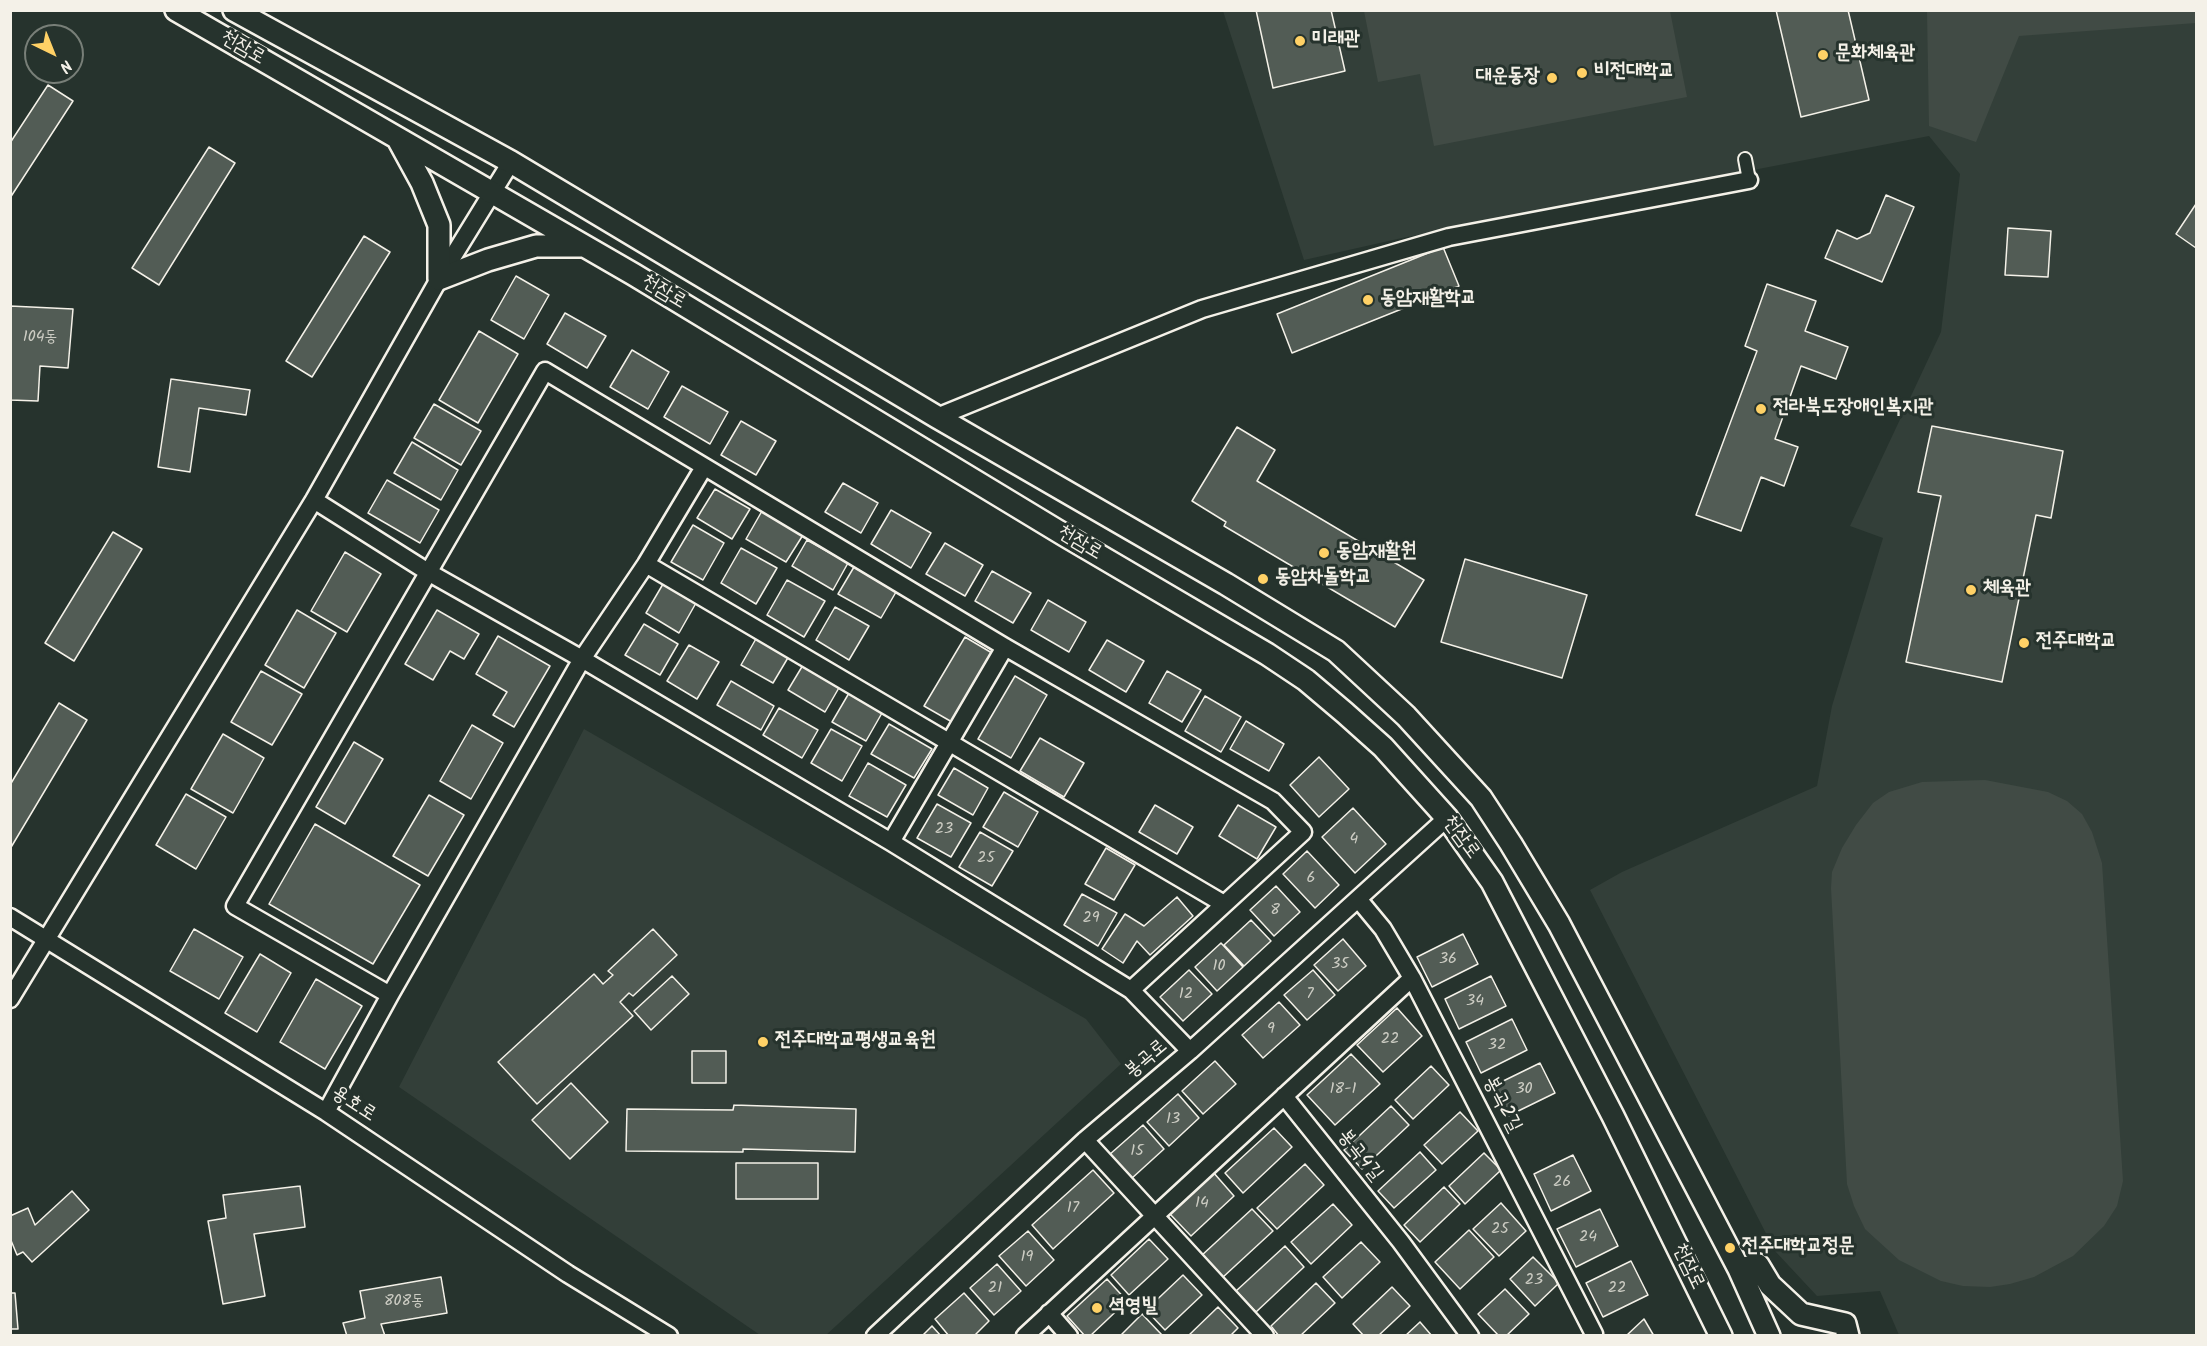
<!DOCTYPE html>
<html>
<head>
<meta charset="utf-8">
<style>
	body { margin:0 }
	#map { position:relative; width:2207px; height:1346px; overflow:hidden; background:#26332d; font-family:Kalam,sans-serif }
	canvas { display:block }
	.frame { position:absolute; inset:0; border:12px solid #f4f1e8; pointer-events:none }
	.north { position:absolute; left:24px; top:24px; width:60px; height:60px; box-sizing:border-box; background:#26332d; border:2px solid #787f78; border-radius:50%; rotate:137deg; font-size:16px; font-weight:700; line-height:24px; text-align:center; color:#f4f1e8 }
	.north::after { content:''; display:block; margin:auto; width:21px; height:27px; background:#ffd166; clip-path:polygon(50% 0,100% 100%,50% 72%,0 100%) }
</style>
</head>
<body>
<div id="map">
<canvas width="2207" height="1346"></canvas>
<div class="frame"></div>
<div class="north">N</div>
</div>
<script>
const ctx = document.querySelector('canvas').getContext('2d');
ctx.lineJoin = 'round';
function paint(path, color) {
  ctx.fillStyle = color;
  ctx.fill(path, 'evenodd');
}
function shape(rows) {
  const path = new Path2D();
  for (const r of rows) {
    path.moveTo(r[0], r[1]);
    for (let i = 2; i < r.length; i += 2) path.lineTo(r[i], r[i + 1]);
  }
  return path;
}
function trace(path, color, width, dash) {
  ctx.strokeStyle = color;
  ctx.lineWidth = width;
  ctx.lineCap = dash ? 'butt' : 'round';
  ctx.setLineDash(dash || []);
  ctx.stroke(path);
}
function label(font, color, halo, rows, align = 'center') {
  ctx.font = font + ' Kalam,"Poor Story",sans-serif';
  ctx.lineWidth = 6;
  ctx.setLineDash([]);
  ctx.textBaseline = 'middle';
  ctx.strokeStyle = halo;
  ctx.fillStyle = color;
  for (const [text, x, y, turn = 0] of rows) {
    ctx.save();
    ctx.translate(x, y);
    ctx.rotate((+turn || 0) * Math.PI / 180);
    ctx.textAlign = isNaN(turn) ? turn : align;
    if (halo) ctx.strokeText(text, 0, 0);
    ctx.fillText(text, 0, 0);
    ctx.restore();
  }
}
paint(shape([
	[1223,11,2196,11,2196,1335,1899,1335,1880,1291,1817,1296,1775,1251,1590,890,1622,872,1817,786,1832,706,1883,538,1850,526,1941,332,1960,174,1929,136,1402,238,1304,260],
	[584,729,1086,1019,1121,1064,825,1336,760,1335,399,1087]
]), '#333f39');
paint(shape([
	[2196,10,2196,23,2019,36,1976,142,1929,126,1927,11],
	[1364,11,1670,11,1687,97,1434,146,1420,74,1378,82],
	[1985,780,2048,792,2067,801,2082,814,2092,832,2102,863,2123,1181,2117,1206,2104,1226,2073,1256,2034,1277,2010,1284,1990,1287,1963,1286,1941,1281,1899,1260,1865,1229,1854,1206,1847,1184,1831,888,1832,872,1842,848,1856,825,1873,803,1889,792,1922,782]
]), '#414b45');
const building = shape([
	[1256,10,1331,10,1345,71,1273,88,1256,10],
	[1776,10,1848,10,1869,100,1801,117,1776,10],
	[48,85,73,101,10,198,10,143,48,85],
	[209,147,235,163,159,285,132,268,209,147],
	[1886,195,1914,207,1882,282,1825,258,1837,230,1857,239,1870,233,1886,195],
	[2196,204,2196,248,2176,234,2196,204],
	[2008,228,2051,231,2048,277,2005,275,2008,228],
	[364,236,390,252,312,377,286,361,364,236],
	[1443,247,1459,286,1292,353,1277,314,1443,247],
	[516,276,549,295,524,339,491,320,516,276],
	[1767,284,1816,301,1805,331,1848,347,1836,379,1801,366,1775,439,1798,447,1784,486,1761,477,1741,531,1696,515,1757,351,1745,346,1767,284],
	[10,306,73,309,68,368,40,366,38,401,10,400,10,306],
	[565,313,606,336,587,368,547,344,565,313],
	[479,331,518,354,478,423,439,400,479,331],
	[632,350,669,372,648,409,610,387,632,350],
	[171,379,250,390,246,415,199,408,190,472,158,467,171,379],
	[682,386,728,412,710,444,664,417,682,386],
	[434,404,481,431,461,465,414,438,434,404],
	[741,421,776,441,756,475,721,455,741,421],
	[1932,426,2063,451,2051,518,2036,515,2002,682,1906,662,1941,496,1918,492,1932,426],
	[1237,427,1275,450,1257,481,1424,580,1395,627,1224,526,1226,522,1192,501,1237,427],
	[412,442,458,470,441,500,394,473,412,442],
	[387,480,439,510,420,543,368,513,387,480],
	[843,483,878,503,861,533,825,512,843,483],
	[715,489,750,509,732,539,697,518,715,489],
	[891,510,931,533,911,568,871,544,891,510],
	[762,511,803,535,786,562,746,539,762,511],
	[693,525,724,543,703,580,671,562,693,525],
	[113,532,142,549,74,661,45,643,113,532],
	[807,540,848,563,833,590,792,566,807,540],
	[945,543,983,565,965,596,926,574,945,543],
	[741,548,777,568,756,604,721,583,741,548],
	[345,552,381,574,347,632,311,611,345,552],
	[1465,559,1587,595,1562,678,1441,642,1465,559],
	[854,567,896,592,881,618,838,594,854,567],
	[992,571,1031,593,1013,623,975,601,992,571],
	[787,580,825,601,804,637,767,615,787,580],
	[663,584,696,603,679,633,646,613,663,584],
	[1048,600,1086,622,1069,652,1031,630,1048,600],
	[835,607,869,626,849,660,816,640,835,607],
	[297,610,336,633,304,688,265,665,297,610],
	[437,610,479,634,464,659,450,651,433,680,405,664,437,610],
	[644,624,678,644,660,675,625,655,644,624],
	[498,636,550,666,514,727,493,715,507,692,476,674,498,636],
	[757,637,789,656,773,683,741,665,757,637],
	[965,637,992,653,952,722,924,706,965,637],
	[1107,640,1144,661,1126,692,1089,670,1107,640],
	[689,645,719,662,697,699,667,681,689,645],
	[803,665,840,686,825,712,788,690,803,665],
	[261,671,302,694,272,745,231,722,261,671],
	[1167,671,1201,690,1182,722,1149,703,1167,671],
	[1015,676,1047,695,1011,758,978,739,1015,676],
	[731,681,774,706,761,730,717,705,731,681],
	[849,693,882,713,866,741,832,722,849,693],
	[1205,696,1241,717,1221,752,1185,731,1205,696],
	[59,703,87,720,10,849,10,785,59,703],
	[779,708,818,730,802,758,763,735,779,708],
	[1246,721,1284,744,1269,771,1230,749,1246,721],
	[889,724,932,749,914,778,871,754,889,724],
	[472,725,503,743,471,799,440,781,472,725],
	[831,729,862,746,842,781,811,763,831,729],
	[223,734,264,758,233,813,191,789,223,734],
	[1040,738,1084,763,1064,797,1020,771,1040,738],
	[354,742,383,759,345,824,316,807,354,742],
	[1319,757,1349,789,1319,817,1290,785,1319,757],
	[868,763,906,785,887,817,849,796,868,763],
	[954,768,988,788,973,815,938,795,954,768],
	[1004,792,1038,812,1018,847,983,827,1004,792],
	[186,794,226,817,196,869,156,845,186,794],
	[429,795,464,815,428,876,393,856,429,795],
	[937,804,971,823,951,857,917,838,937,804],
	[1155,805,1193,827,1177,854,1139,832,1155,805],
	[1238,805,1276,827,1257,859,1219,836,1238,805],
	[1353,808,1386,844,1355,873,1322,837,1353,808],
	[315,824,420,885,373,964,269,904,315,824],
	[980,832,1013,851,992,886,959,867,980,832],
	[1106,848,1135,865,1114,900,1085,884,1106,848],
	[1307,851,1339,885,1315,908,1283,874,1307,851],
	[1276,886,1300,912,1274,936,1250,910,1276,886],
	[1082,894,1117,913,1098,946,1064,925,1082,894],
	[1177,897,1193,916,1150,955,1137,941,1123,963,1102,949,1125,914,1144,926,1177,897],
	[1251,920,1271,941,1244,966,1224,945,1251,920],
	[194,929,243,957,219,999,170,971,194,929],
	[653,929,677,955,633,996,629,993,620,1002,633,1016,537,1104,498,1062,594,974,603,984,613,975,608,971,653,929],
	[1463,934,1478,964,1432,987,1417,957,1463,934],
	[1343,939,1366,966,1338,991,1314,965,1343,939],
	[1221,943,1243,967,1217,991,1195,967,1221,943],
	[260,954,291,973,257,1032,225,1013,260,954],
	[1189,970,1212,994,1183,1021,1160,997,1189,970],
	[1313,970,1335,995,1307,1020,1284,995,1313,970],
	[672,976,689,994,651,1030,634,1011,672,976],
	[1491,976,1506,1006,1459,1029,1445,999,1491,976],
	[316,979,362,1006,325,1069,280,1042,316,979],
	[1279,1002,1300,1025,1263,1058,1242,1035,1279,1002],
	[1397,1008,1422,1036,1383,1072,1357,1045,1397,1008],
	[1512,1019,1527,1050,1481,1073,1466,1042,1512,1019],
	[692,1051,726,1051,726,1083,692,1083,692,1051],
	[1351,1054,1380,1084,1335,1125,1307,1095,1351,1054],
	[1215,1061,1236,1084,1203,1114,1182,1091,1215,1061],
	[1540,1063,1555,1093,1508,1116,1493,1086,1540,1063],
	[1431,1066,1449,1085,1413,1119,1395,1100,1431,1066],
	[571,1083,608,1122,570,1159,532,1120,571,1083],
	[1178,1094,1199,1118,1169,1146,1147,1122,1178,1094],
	[734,1105,856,1109,855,1152,743,1149,743,1152,626,1151,627,1109,733,1110,734,1105],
	[1391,1106,1409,1125,1362,1169,1344,1150,1391,1106],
	[1460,1112,1478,1131,1442,1164,1424,1145,1460,1112],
	[1143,1125,1164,1149,1131,1179,1109,1155,1143,1125],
	[1274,1128,1292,1147,1243,1193,1225,1173,1274,1128],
	[1420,1152,1436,1170,1394,1208,1378,1191,1420,1152],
	[1484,1153,1501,1170,1465,1204,1449,1186,1484,1153],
	[1573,1155,1591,1191,1551,1211,1534,1174,1573,1155],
	[736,1163,818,1163,818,1199,736,1199,736,1163],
	[1305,1164,1324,1185,1277,1229,1257,1208,1305,1164],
	[1093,1170,1114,1193,1053,1249,1032,1225,1093,1170],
	[1213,1172,1234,1196,1191,1236,1169,1213,1213,1172],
	[300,1186,305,1227,254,1234,265,1296,223,1304,208,1221,226,1218,223,1195,300,1186],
	[1444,1187,1460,1204,1420,1242,1404,1225,1444,1187],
	[72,1191,89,1210,32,1262,23,1252,17,1255,10,1238,10,1216,28,1208,35,1225,72,1191],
	[1501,1203,1526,1231,1499,1256,1473,1229,1501,1203],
	[1333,1204,1352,1225,1311,1264,1291,1242,1333,1204],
	[1252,1209,1273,1231,1222,1278,1201,1256,1252,1209],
	[1600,1209,1618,1246,1576,1267,1557,1229,1600,1209],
	[1469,1230,1494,1257,1460,1289,1435,1262,1469,1230],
	[1028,1231,1054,1260,1026,1286,999,1256,1028,1231],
	[1149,1239,1168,1259,1129,1295,1111,1275,1149,1239],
	[1361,1242,1380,1262,1342,1298,1323,1277,1361,1242],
	[1285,1246,1304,1267,1256,1312,1236,1291,1285,1246],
	[1533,1257,1559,1283,1535,1306,1510,1279,1533,1257],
	[1631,1261,1648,1295,1603,1317,1586,1283,1631,1261],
	[997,1264,1021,1291,994,1315,970,1288,997,1264],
	[1183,1275,1202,1295,1165,1330,1146,1310,1183,1275],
	[441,1277,447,1313,381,1324,385,1336,347,1336,343,1323,365,1318,360,1291,441,1277],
	[1107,1279,1127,1301,1090,1336,1085,1336,1067,1316,1107,1279],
	[1316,1283,1335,1303,1300,1336,1279,1336,1271,1326,1316,1283],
	[1392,1287,1410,1306,1378,1336,1364,1336,1353,1324,1392,1287],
	[1505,1289,1529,1314,1506,1336,1499,1336,1478,1314,1505,1289],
	[10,1293,15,1293,18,1329,10,1329,10,1293],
	[964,1293,989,1321,974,1336,949,1336,935,1319,964,1293],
	[1218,1307,1238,1328,1230,1336,1188,1336,1218,1307],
	[1142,1314,1162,1335,1120,1336,1142,1314],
	[1644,1319,1654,1336,1627,1336,1627,1335,1644,1319],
	[1420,1322,1432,1336,1405,1336,1420,1322],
	[932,1326,941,1336,922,1336,932,1326]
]);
paint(building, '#525c55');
trace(building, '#f4f1e8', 1.5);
const pedestrian = shape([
	[1745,159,1749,180]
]);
const minor = shape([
	[937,417,1202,309,1449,237,1749,180],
	[314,500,428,572,582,659,891,842,1131,990,1190,1051],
	[646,564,1224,904],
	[891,842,1005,647],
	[1359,900,1383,929,1412,978,1594,1334,1593,1336],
	[10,917,326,1112,568,1274,669,1336],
	[390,995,235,906,545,371,1005,647,1273,801,1303,832,1131,990],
	[10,999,314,500,439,279,511,162],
	[1284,1096,1401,1242,1470,1336],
	[326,1112,390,995,582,659,646,564,704,467],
	[1085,1140,1265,1336],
	[1049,1313,1069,1336],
	[875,1336,1085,1140,1190,1051,1447,818],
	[1025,1336,1412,978]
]);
const tertiary = shape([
	[176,10,633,274,1066,536,1267,654,1306,680,1345,713,1383,747,1447,818,1492,882,1613,1116,1721,1336],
	[234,10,511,162,937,417,1226,584,1336,651,1406,716,1481,798,1511,844,1559,924,1739,1269,1769,1336],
	[398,139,422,183,439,225,439,279,488,260,536,246,580,246],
	[1739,1269,1758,1265,1770,1285,1801,1314,1845,1324,1848,1336]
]);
trace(pedestrian, '#f4f1e8', 16);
trace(minor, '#f4f1e8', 21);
trace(tertiary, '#f4f1e8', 26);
trace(pedestrian, '#26332d', 12);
trace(minor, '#26332d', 16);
trace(tertiary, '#26332d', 21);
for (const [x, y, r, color] of [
	[1300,41,6,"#ffd166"],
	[1823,55,6,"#ffd166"],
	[1582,73,6,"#ffd166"],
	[1552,78,6,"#ffd166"],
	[1368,300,6,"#ffd166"],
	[1761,409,6,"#ffd166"],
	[1324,553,6,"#ffd166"],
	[1263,579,6,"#ffd166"],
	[1971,590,6,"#ffd166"],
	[2024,643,6,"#ffd166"],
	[763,1042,6,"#ffd166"],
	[1730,1248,6,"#ffd166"],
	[1097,1308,6,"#ffd166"]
]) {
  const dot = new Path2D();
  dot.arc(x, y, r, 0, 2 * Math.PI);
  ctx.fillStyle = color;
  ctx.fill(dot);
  trace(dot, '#26332d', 2);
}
label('16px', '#ccccc3', null, [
	["104동",40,338],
	["23",944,830],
	["4",1354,840],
	["25",986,859],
	["6",1311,879],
	["8",1275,911],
	["29",1091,919],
	["36",1448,960],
	["35",1340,965],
	["10",1219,967],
	["12",1186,995],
	["7",1310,995],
	["34",1475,1002],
	["9",1271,1030],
	["22",1390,1040],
	["32",1497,1046],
	["18-1",1343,1090],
	["30",1524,1090],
	["13",1173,1120],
	["15",1137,1152],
	["26",1562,1183],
	["14",1202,1204],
	["17",1073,1209],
	["25",1500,1230],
	["24",1588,1238],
	["19",1027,1258],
	["23",1534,1281],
	["21",995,1289],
	["22",1617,1289],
	["808동",404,1302]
]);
label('bold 20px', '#f4f1e8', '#26332d', [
	["미래관",1312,41],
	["문화체육관",1835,55],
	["비전대학교",1594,73],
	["대운동장",1540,78,"right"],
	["동암재활학교",1380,300],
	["전라북도장애인복지관",1773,409],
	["동암재활원",1336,553],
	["동암차돌학교",1275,579],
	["체육관",1983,590],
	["전주대학교",2036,643],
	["전주대학교평생교육원",775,1042],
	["전주대학교정문",1742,1248],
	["셕영빌",1109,1308]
], 'left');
label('20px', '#f4f1e8', '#26332d', [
	["천잠로",242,49,30],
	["천잠로",663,293,31],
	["천잠로",1079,544,31],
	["천잠로",1460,838,54],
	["봉곡로",1147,1060,-40],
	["용호로",353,1105,33],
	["봉곡2길",1501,1105,63],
	["봉곡4길",1359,1156,52],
	["천잠로",1687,1267,64]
]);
</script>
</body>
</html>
